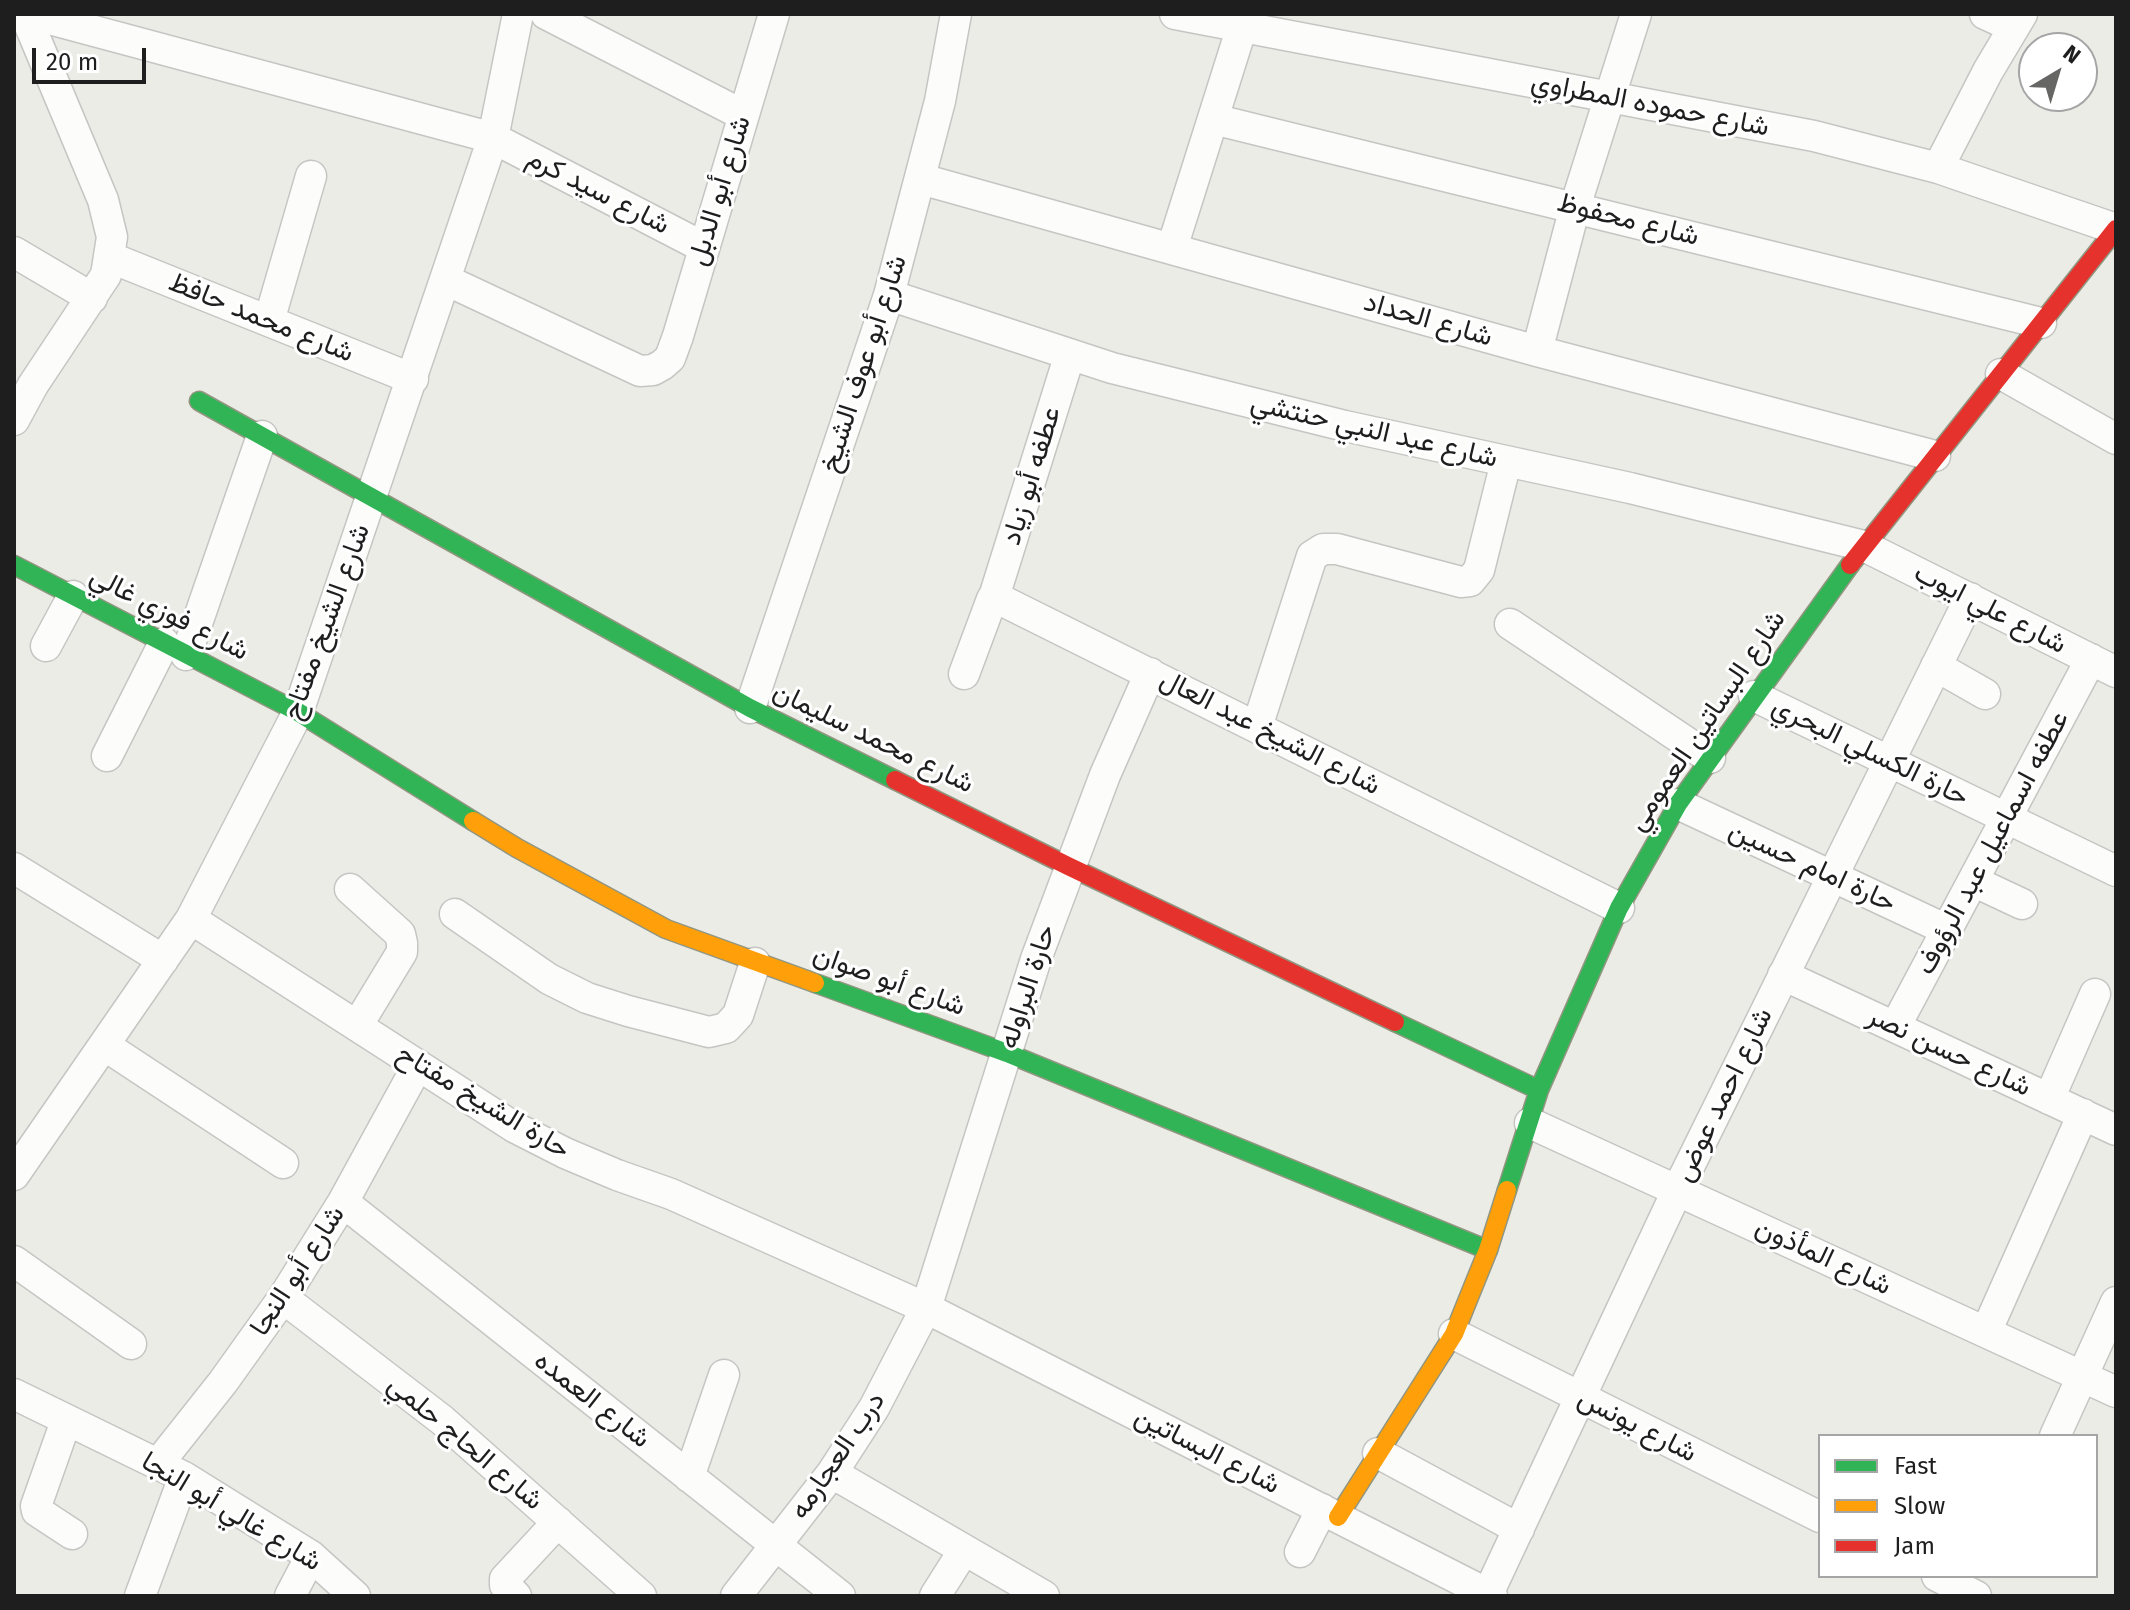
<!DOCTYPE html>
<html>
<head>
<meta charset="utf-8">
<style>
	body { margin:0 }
	#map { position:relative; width:2130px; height:1610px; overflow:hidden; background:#ecece7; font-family:"Fira Sans",sans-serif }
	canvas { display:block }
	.frame { position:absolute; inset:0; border:16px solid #1e1e1e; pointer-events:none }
	.legend { position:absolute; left:1818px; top:1434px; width:280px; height:144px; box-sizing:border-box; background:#fff; border:2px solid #a5a5a5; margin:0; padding:10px 14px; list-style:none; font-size:24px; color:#1e1e1e }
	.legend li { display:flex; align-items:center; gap:16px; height:40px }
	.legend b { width:40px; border:2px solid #a5a5a5 }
	.north { position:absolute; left:2018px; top:32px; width:80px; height:80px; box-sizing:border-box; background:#fff; border:2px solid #a5a5a5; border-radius:50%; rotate:38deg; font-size:22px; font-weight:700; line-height:32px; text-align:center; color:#1e1e1e }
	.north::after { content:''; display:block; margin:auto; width:28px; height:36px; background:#666664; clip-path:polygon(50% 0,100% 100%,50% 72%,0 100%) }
	.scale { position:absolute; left:32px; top:48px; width:114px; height:36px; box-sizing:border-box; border:4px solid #1e1e1e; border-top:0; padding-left:10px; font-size:24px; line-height:28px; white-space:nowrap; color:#1e1e1e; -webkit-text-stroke:6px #fff; paint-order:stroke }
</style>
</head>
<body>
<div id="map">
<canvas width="2130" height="1610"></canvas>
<div class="frame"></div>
<ul class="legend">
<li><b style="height:10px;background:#30b455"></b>Fast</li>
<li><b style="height:10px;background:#ff9f0a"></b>Slow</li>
<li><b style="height:10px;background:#e5322d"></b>Jam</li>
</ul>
<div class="north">N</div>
<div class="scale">20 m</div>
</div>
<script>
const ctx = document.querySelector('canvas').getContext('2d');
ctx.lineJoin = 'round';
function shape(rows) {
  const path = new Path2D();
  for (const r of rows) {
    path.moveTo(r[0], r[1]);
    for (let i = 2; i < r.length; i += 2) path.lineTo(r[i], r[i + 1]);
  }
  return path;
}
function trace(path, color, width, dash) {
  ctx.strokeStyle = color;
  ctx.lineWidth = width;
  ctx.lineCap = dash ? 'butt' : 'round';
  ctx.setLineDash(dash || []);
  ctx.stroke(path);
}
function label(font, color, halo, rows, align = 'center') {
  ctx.font = font + ' "Fira Sans",Vazirmatn,sans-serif';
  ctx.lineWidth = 6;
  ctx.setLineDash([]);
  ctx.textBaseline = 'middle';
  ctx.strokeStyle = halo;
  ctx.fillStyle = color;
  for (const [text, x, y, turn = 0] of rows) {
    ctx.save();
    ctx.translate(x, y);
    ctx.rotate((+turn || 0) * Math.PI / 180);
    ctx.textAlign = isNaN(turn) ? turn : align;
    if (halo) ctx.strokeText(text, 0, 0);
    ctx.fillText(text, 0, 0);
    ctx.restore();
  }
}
const street = shape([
	[31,14,493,138,703,247],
	[546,14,743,115],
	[1175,14,1814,136,1938,168,2116,229],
	[1985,14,2013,27],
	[1213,119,2041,323],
	[1938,168,1988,71,2022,14],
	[921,179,1537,351,1935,456],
	[1172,248,1246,14],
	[14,252,92,298],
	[109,257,413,379],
	[446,280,640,371,653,370,662,365,670,358,678,336,774,14],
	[889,295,1112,368,1345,426,1630,488,1864,546,2116,672],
	[269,321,311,176],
	[1537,351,1575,207,1636,14],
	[2001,374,2116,439],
	[14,420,33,385,106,275,112,237,103,200,25,14],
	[994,597,1070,354],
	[1510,624,1710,758],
	[46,646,73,596],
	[186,655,262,436],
	[1936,666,1985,694],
	[964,674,992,599,997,598,1619,908],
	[1754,696,2116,871],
	[750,708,889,295,940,101,956,14],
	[1257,727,1312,556,1323,549,1337,549,1461,582,1470,581,1479,570,1506,462],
	[107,756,164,643],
	[1678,804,1947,930],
	[14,868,163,960],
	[1973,881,2022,904],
	[350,889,400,934,402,943,402,952,357,1026],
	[455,914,549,979,587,998,628,1011,709,1032,726,1028,738,1015,755,963],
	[191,919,514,1127,565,1153,617,1175,671,1194,926,1308,1492,1596],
	[1783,975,2116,1130],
	[1895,1027,2091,659],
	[104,1045,283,1163],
	[2049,1099,2095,994],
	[1530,1123,2116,1392],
	[14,1175,191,919,298,712,493,138,518,14],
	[343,1202,840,1596],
	[14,1261,131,1344],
	[283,1298,442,1420,641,1596],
	[1986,1332,2083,1114],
	[1454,1334,1820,1517],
	[14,1394,184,1477,311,1556,355,1596],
	[66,1421,36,1506,37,1511,72,1534],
	[2055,1436,2116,1302],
	[1378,1453,1519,1529],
	[158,1464,223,1382,283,1298,343,1202,418,1065],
	[832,1473,1044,1596],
	[689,1477,724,1375],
	[1300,1552,1322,1509],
	[1937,1576,1976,1596],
	[140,1596,184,1477],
	[290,1596,311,1556],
	[516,1596,505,1585,505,1579,558,1522],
	[736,1596,832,1473,874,1408,926,1308,1036,959,1105,775,1150,673],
	[935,1596,964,1550],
	[1487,1596,1677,1191,1970,598]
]);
const fast = shape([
	[199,401,750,708,895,780],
	[14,565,298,712,473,821],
	[815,983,1007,1053,1488,1250],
	[1395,1022,1539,1090],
	[1507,1190,1539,1090,1619,908,1678,804,1850,565]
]);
const slow = shape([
	[473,821,517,848,666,929,815,983],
	[1338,1517,1454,1334,1488,1250,1507,1190]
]);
const jam = shape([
	[1850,565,2116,229],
	[895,780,1068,866,1395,1022]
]);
trace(street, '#c5c5c3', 33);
trace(fast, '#919680', 21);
trace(slow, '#919680', 21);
trace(jam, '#919680', 21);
trace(street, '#fcfcfb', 30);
trace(fast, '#30b455', 18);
trace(slow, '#ff9f0a', 18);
trace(jam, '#e5322d', 18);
label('28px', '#1e1e1e', '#fff', [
	["شارع حموده المطراوي",1650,105,11],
	["شارع أبو الدبل",720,191,-73],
	["شارع سيد كرم",598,192,27],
	["شارع محفوظ",1628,220,14],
	["شارع محمد حافظ",261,318,22],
	["شارع الحداد",1428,320,16],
	["شارع أبو عوف الشيخ",864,364,-72],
	["شارع عبد النبي حنتشي",1374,431,13],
	["عطفه أبو زياد",1032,476,-73],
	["شارع علي ايوب",1990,609,27],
	["شارع فوزي غالي",169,614,27],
	["شارع الشيخ مفتاح",327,622,-70],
	["شارع البساتين العمومي",1707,721,-56],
	["شارع الشيخ عبد العال",1270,733,27],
	["شارع محمد سليمان",873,738,26],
	["حارة الكسلي البحري",1870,752,26],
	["عطفه اسماعيل عبد الرؤوف",1993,843,-62],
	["حارة امام حسين",1812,867,25],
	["شارع أبو صوان",889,981,20],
	["حارة البراوله",1028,987,-72],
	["شارع حسن نصر",1949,1052,25],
	["شارع احمد عوض",1724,1095,-64],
	["حارة الشيخ مفتاح",483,1102,31],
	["شارع المأذون",1823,1257,25],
	["شارع أبو النجا",298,1271,-57],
	["شارع العمده",592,1400,38],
	["شارع يونس",1637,1426,27],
	["شارع الحاج حلمي",465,1443,40],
	["شارع البساتين",1207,1451,27],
	["درب العجارمه",838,1456,-56],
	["شارع غالي أبو النجا",231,1512,31]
]);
</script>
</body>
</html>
